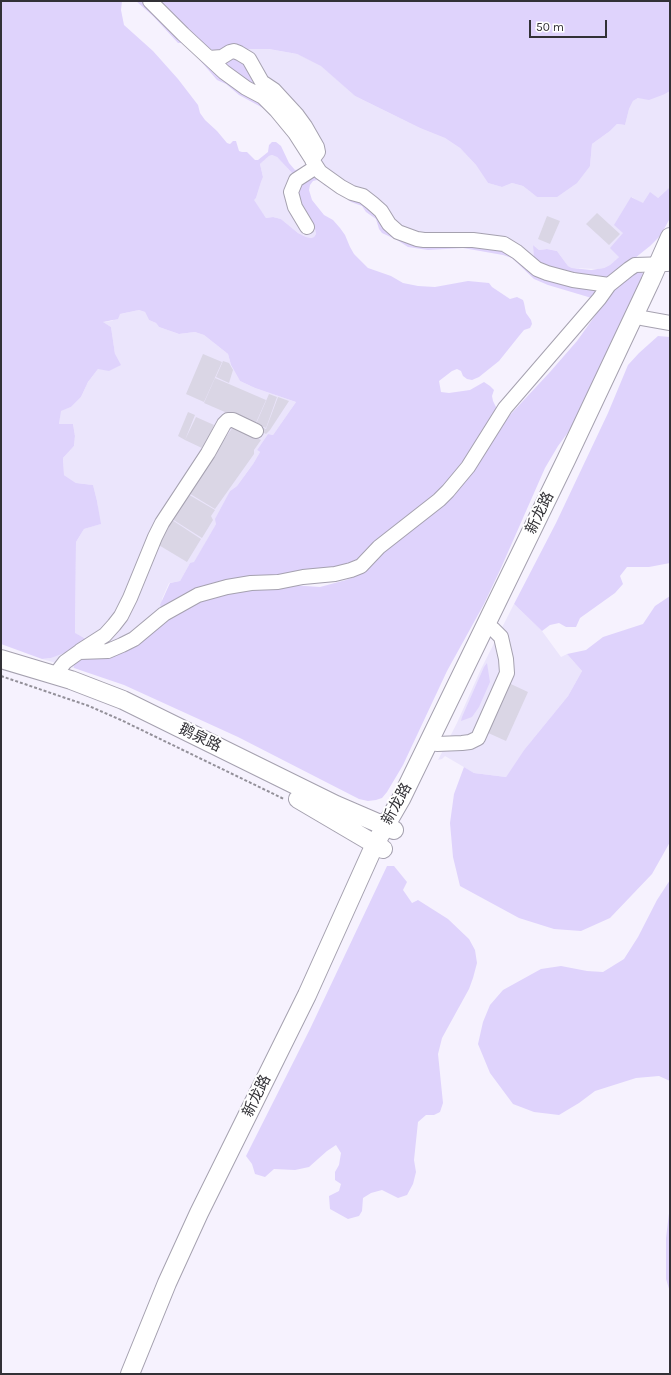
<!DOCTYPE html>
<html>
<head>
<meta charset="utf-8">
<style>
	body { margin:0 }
	#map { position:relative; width:671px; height:1375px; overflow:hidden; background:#f6f2fe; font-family:Karla,sans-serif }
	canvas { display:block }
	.frame { position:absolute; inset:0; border:2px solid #323136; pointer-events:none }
	.scale { position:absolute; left:529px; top:20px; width:78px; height:18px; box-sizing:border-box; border:2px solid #323136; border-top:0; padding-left:5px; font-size:12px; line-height:14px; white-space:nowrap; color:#323136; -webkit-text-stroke:3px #fff; paint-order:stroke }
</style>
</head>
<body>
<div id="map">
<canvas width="671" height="1375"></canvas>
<div class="frame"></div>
<div class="scale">50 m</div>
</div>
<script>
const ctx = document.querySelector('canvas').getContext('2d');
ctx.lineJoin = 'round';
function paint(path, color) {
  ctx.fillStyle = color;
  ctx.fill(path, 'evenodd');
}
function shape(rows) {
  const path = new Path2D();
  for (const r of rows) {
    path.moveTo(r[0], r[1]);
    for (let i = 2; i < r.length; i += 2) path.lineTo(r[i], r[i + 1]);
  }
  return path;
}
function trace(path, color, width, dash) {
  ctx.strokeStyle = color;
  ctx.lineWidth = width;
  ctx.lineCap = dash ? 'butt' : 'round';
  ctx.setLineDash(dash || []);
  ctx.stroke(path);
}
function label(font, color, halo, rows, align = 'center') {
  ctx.font = font + ' Karla,"Noto Sans SC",sans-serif';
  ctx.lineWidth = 4;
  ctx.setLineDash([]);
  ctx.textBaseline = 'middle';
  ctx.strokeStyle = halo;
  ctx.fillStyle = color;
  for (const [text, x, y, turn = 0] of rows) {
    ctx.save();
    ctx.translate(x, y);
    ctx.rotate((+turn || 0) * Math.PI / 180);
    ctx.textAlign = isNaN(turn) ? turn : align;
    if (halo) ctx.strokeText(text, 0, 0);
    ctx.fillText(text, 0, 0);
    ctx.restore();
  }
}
paint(shape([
	[227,49,269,49,297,54,321,65,355,96,420,128,445,138,460,148,476,165,488,183,502,187,512,183,523,186,537,197,590,166,592,144,610,131,617,124,625,125,629,109,633,101,638,98,665,94,670,91,670,187,658,198,643,204,632,197,623,233,619,257,610,265,604,268,598,269,572,268,568,266,557,251,547,249,539,250,533,245,534,261,434,236,407,231,327,172,242,59,236,59,231,58],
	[272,155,277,157,293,174,310,222,315,229,316,234,314,237,311,238,306,237,298,233,281,219,273,217,266,218,253,200,256,198,261,182,263,177,260,164,269,156],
	[139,310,145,312,149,320,156,323,159,327,179,334,195,332,204,335,228,354,231,365,240,381,255,388,296,402,273,435,268,434,257,450,260,452,253,464,237,486,230,491,216,524,194,563,190,563,180,581,169,583,162,599,162,609,134,635,74,662,74,668,42,659,51,658,88,639,75,634,76,542,84,529,100,524,97,501,93,485,76,483,64,475,63,458,74,446,75,436,73,424,59,424,60,411,71,407,81,397,88,382,98,369,115,354,111,327,102,322,112,321,120,314],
	[514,604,542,631,561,657,567,654,582,671,568,696,524,750,506,777,474,773,445,756,442,759,438,760,457,723,481,669]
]), '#ebe5fc');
paint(shape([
	[1,1,122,1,121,10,124,25,153,51,178,79,198,105,200,113,205,120,217,131,227,143,230,144,233,141,236,141,239,151,242,152,247,152,255,160,258,160,268,152,269,145,272,142,276,142,281,146,289,163,295,170,301,169,305,167,305,162,302,155,273,116,263,108,239,95,226,84,217,80,192,51,183,43,178,43,153,16,136,1,144,1,277,115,310,165,293,174,277,157,272,155,269,156,260,164,263,177,261,182,256,198,254,200,266,218,273,217,281,219,298,233,306,237,311,238,314,237,316,234,315,229,302,213,296,188,312,174,363,200,388,229,490,246,600,288,595,299,548,285,534,279,512,258,503,255,463,248,428,250,408,247,397,240,382,233,379,229,376,219,366,212,362,206,351,202,340,193,324,185,322,182,317,180,313,181,310,185,309,190,312,200,324,215,333,220,340,228,345,235,350,247,354,254,368,268,391,276,403,283,418,286,435,287,468,281,489,283,492,287,510,299,517,297,523,300,524,303,526,313,531,320,532,324,530,328,524,330,519,336,499,361,479,377,472,380,467,379,463,376,461,371,457,369,452,371,439,381,441,392,449,393,470,390,484,382,490,386,494,390,492,396,493,401,496,407,495,415,448,485,362,557,347,567,162,609,160,605,170,583,180,581,190,563,194,562,216,524,215,519,230,491,237,486,253,464,260,452,257,450,268,434,273,435,296,402,255,388,240,381,231,365,228,354,204,335,195,332,179,334,159,327,156,323,149,320,145,312,139,310,120,314,118,319,103,322,111,327,115,354,121,365,109,371,98,369,88,382,81,397,71,407,61,411,59,424,73,424,75,436,74,446,63,458,64,475,76,483,93,485,97,501,101,524,84,529,76,542,75,633,88,640,72,650,51,658,42,659,1,644],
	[160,1,670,1,670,91,665,94,649,100,638,98,633,101,629,109,625,125,617,124,610,131,592,144,590,166,577,183,557,197,537,197,523,186,512,183,502,187,488,183,476,165,460,148,445,138,420,128,355,96,321,66,297,54,269,49,227,49,215,54,175,19],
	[231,58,236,59,242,59,261,91,227,69,222,59],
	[670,187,670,218,661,235,650,246,615,274,605,278,562,273,534,261,533,245,539,250,547,249,557,251,568,266,572,268,591,270,604,268,610,265,619,257,610,248,623,233,614,225,631,197,643,203,650,192,658,198],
	[640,270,644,275,575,423,558,446,545,468,501,568,484,604,447,671,403,765,387,792,382,798,376,800,368,801,359,799,238,737,124,685,74,668,74,662,77,657,154,627,197,602,225,592,290,585,320,587,346,580,356,576,385,549,550,372,577,341,597,313,608,295,623,278],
	[658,336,670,337,670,563,649,567,627,567,620,576,623,584,615,593,580,618,576,627,566,627,559,623,550,625,542,631,514,604,556,523,608,413,628,365,639,353],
	[670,596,670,842,652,874,610,918,581,931,554,929,519,918,460,886,453,857,450,823,454,794,464,767,474,773,506,777,524,750,568,696,582,671,567,654,586,650,603,637,643,624,655,606],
	[487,663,490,682,479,707,472,717,461,721,462,717,484,667],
	[387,866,394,866,407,882,403,890,412,903,418,900,448,919,469,939,475,950,477,963,473,978,469,989,442,1038,438,1054,443,1103,440,1112,434,1115,426,1115,418,1122,414,1160,416,1172,413,1184,407,1195,398,1198,382,1190,371,1193,363,1198,362,1211,359,1216,348,1219,330,1209,329,1196,339,1191,341,1184,335,1180,335,1172,339,1165,341,1153,336,1145,327,1151,309,1167,295,1170,274,1169,265,1177,255,1174,252,1164,246,1156,310,1029],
	[670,880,670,1081,659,1076,636,1078,595,1091,579,1103,559,1115,534,1112,513,1104,490,1073,478,1044,483,1022,490,1005,503,990,541,969,561,966,587,971,603,972,624,959,638,937,657,900],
	[670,1205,670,1292,666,1279,666,1238]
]), '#dfd3fc');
paint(shape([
	[597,213,620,234,609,245,586,224],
	[547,216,560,221,550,244,538,239],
	[203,354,222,362,204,402,186,394],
	[223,361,229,363,233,370,229,383,216,377],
	[215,378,266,400,255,425,204,403],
	[269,394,277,397,266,428,256,424],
	[278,397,289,401,270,430,266,434,260,431,261,427,266,429],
	[188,412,195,415,185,440,178,436],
	[196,417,214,425,204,449,185,440],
	[233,427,261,440,254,450,254,454,215,509,187,492],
	[186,493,215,510,211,516,213,520,202,538,172,519],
	[172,520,201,539,187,562,157,544],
	[498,678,528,692,506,741,475,727]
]), '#dad6e5');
const minor = shape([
	[150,1,183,34,224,72,246,88,263,97,276,110,295,133,320,172,341,187,352,193,363,196,372,203,381,211,389,224,398,232,417,239,424,240,473,240,504,244,517,252,537,269,547,273,573,280,609,285,629,269,635,265,667,264],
	[209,58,222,57,230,52,234,51,239,53,249,59,262,82,274,90,297,115,305,126,317,147,318,152,312,160],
	[307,227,295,207,291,192,296,180,316,167],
	[642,318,670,323],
	[80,651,105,635,114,625,121,616,130,598,155,537,162,523,208,453,224,424,228,420,233,420,256,431],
	[55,675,65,662,79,652,108,651,122,645,134,639,164,614,198,595,227,587,251,583,278,582,303,577,335,574,351,570,361,566,379,547,439,500,448,491,468,467,505,408,599,299,609,285],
	[437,744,462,743,470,742,478,738,507,673,506,659,501,637,493,629]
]);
const major = shape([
	[1,659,71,680,123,700,336,805,394,830],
	[298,799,383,849],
	[130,1374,167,1283,199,1213,307,995,375,844,401,799,566,460,650,282,670,237]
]);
trace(minor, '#a5a1af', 16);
trace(major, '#a5a1af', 20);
trace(shape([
	[1,676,89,706,121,720,284,799]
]), '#939099', 2, [3, 2]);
trace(minor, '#fff', 14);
trace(major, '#fff', 18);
label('15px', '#323136', '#fff', [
	["新龙路",540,513,-64],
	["鹅泉路",200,738,26],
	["新龙路",397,804,-61],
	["新龙路",257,1096,-64]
]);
</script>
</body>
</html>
